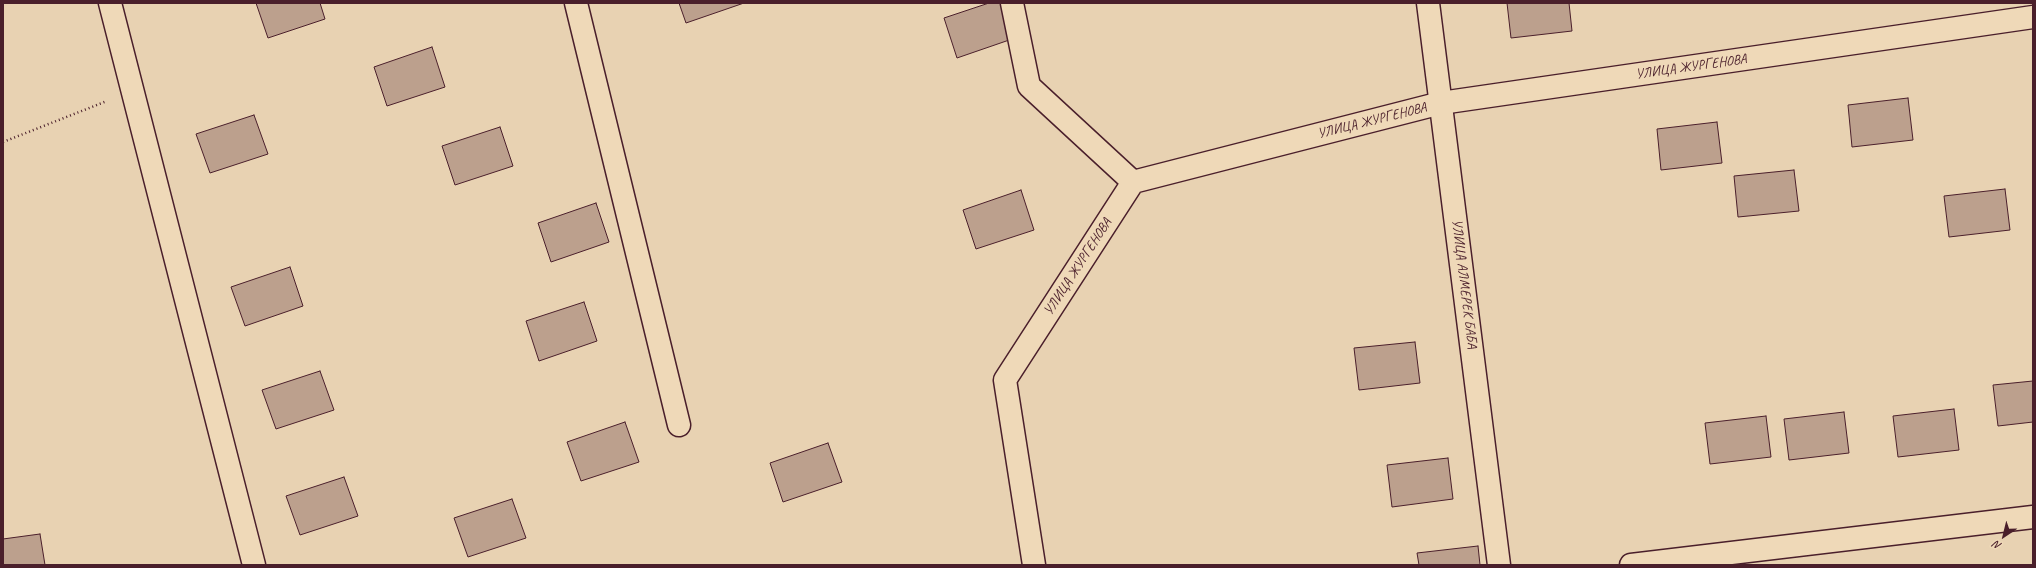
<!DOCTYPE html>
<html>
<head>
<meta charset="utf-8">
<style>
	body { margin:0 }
	#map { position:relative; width:2036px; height:568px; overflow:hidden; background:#e8d2b2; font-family:Caveat,sans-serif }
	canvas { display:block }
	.frame { position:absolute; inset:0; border:4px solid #4a1f2b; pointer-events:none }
	.north { position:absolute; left:1984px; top:516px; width:40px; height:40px; -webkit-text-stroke:3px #efd9b8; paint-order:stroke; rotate:215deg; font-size:11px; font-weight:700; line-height:16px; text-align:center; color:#4a1f2b }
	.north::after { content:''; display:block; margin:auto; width:14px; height:18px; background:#4a1f2b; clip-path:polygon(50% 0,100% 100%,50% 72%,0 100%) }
</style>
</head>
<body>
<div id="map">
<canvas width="2036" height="568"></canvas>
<div class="frame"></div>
<div class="north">N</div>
</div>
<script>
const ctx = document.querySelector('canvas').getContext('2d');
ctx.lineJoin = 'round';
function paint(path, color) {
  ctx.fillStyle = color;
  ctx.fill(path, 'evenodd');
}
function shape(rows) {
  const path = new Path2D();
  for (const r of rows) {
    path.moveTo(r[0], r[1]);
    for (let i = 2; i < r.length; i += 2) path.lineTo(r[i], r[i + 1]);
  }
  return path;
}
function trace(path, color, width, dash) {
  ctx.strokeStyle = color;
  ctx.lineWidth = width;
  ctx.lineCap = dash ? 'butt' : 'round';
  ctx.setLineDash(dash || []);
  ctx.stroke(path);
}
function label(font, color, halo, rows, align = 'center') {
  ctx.font = font + ' Caveat,sans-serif';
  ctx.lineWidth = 4;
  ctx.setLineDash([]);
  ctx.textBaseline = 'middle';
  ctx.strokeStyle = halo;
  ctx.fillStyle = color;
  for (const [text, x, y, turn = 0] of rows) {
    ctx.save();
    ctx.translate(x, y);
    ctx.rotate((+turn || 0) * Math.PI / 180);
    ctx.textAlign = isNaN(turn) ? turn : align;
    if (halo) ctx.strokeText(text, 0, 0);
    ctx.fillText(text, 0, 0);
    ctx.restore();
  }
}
const building = shape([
	[256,3,320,3,325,19,268,38,256,3],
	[679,3,744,3,686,23,679,3],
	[989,3,1003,3,1015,38,957,58,944,18,989,3],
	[1507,3,1569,3,1572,31,1511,38,1507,3],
	[432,47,445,87,387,106,374,67,432,47],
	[1908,98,1913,140,1852,147,1848,105,1908,98],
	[254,115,268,154,210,173,196,134,254,115],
	[1717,122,1722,163,1661,170,1657,129,1717,122],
	[500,127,513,166,455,185,442,146,500,127],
	[1794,170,1799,211,1738,217,1734,176,1794,170],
	[2005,189,2010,230,1949,237,1944,196,2005,189],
	[1021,190,1034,230,976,249,963,210,1021,190],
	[596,203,609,242,551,262,538,223,596,203],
	[290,267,303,306,245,326,231,287,290,267],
	[584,302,597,341,539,361,526,321,584,302],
	[1415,342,1420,383,1359,390,1354,348,1415,342],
	[320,371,334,410,276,429,262,390,320,371],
	[2033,381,2033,422,1998,426,1993,385,2033,381],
	[1954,409,1959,450,1898,457,1893,416,1954,409],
	[1844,412,1849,453,1789,460,1784,419,1844,412],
	[1766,416,1771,457,1710,464,1705,423,1766,416],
	[625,422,639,462,581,481,567,442,625,422],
	[828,443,842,482,783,502,770,463,828,443],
	[1448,458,1453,499,1392,507,1387,465,1448,458],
	[344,477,358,516,300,535,286,496,344,477],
	[512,499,526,538,468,557,454,518,512,499],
	[40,534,45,565,3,565,3,539,40,534],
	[1478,546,1480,565,1419,565,1417,553,1478,546]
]);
paint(building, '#bca08d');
trace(building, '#4a1f2b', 1);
const minor = shape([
	[110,3,254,565],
	[576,3,679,425],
	[1012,3,1029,86,1133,182],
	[1034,565,1005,380,1133,182,1441,103,2033,17],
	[1631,565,2033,517]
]);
const tertiary = shape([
	[1428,3,1499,565]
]);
trace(minor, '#4a1f2b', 25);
trace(tertiary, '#4a1f2b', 25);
trace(shape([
	[3,142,107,101]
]), '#4a1f2b', 2.5, [1, 3]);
trace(minor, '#efd9b8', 22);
trace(tertiary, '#efd9b8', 22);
label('14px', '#4a1f2b', '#efd9b8', [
	["УЛИЦА ЖУРГЕНОВА",1691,67,-8],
	["УЛИЦА ЖУРГЕНОВА",1372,121,-14],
	["УЛИЦА ЖУРГЕНОВА",1078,267,-57],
	["УЛИЦА АЛМЕРЕК БАБА",1464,284,83]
]);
</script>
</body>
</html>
